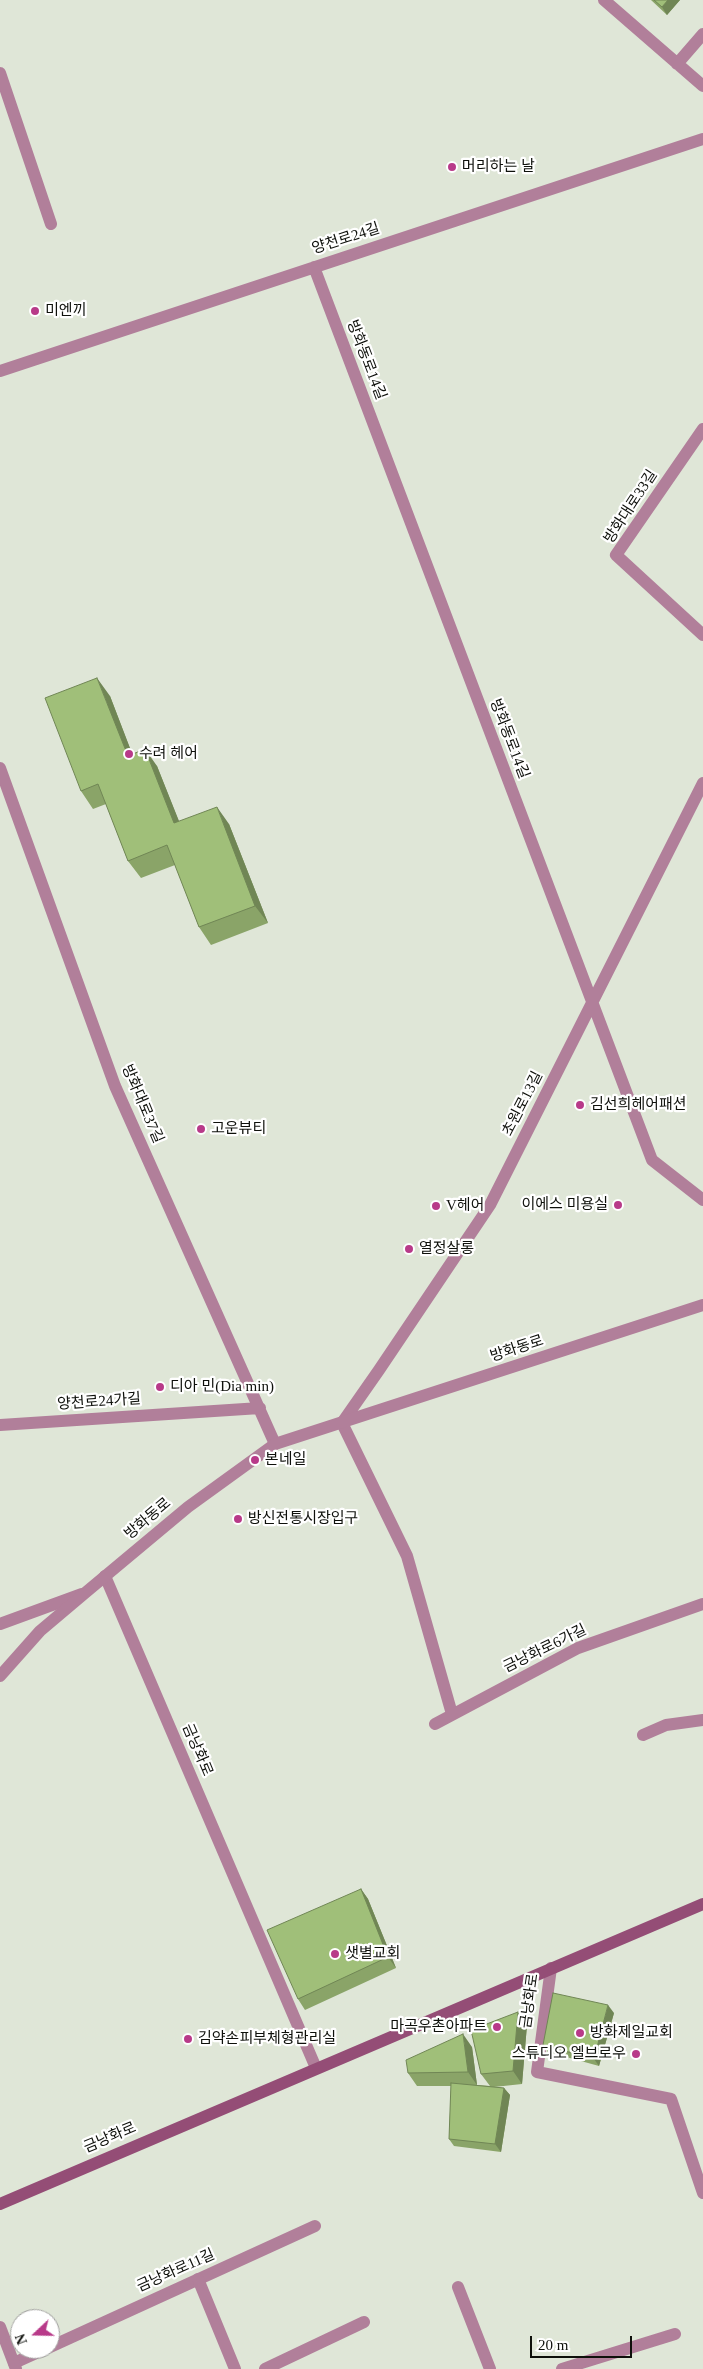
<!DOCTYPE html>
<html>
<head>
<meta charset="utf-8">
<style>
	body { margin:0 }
	#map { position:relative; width:703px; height:2369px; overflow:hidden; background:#dfe6d7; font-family:"Times New Roman",serif }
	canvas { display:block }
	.north { position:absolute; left:10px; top:2309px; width:50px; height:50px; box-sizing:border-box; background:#fff; border:1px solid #9f9f9d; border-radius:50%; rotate:249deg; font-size:14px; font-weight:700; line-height:20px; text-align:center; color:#0e100b }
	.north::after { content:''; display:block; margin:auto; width:18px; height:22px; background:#b83a89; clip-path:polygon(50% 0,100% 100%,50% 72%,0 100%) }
	.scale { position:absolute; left:530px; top:2336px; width:102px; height:22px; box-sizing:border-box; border:2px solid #0e100b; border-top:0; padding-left:6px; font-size:15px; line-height:18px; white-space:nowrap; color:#0e100b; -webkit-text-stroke:4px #fff; paint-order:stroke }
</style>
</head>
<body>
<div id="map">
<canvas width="703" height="2369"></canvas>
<div class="north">N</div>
<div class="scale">20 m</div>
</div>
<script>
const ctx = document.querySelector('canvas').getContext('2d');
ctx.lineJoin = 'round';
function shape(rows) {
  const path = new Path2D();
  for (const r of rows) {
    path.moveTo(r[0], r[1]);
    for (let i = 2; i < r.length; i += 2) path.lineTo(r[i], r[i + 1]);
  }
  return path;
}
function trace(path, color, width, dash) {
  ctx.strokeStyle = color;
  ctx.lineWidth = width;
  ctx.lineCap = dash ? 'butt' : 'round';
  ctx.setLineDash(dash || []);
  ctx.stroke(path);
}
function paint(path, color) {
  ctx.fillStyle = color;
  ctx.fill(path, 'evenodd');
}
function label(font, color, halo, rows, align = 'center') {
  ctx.font = font + ' "Times New Roman","Noto Sans KR",serif';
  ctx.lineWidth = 4.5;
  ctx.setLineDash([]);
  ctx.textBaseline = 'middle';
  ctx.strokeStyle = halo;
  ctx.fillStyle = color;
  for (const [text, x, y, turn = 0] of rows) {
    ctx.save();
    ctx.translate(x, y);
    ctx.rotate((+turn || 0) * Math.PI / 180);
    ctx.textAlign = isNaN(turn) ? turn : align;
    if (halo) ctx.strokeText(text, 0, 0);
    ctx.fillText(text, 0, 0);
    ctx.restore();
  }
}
trace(shape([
	[703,429,616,555,703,635],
	[643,1735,666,1725,703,1720],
	[458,2287,490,2369],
	[50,2347,315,2226],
	[14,2363,45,2349],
	[265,2369,364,2322],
	[562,2369,675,2334]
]), '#b17f9a', 12);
trace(shape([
	[604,0,703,86],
	[677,64,703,34],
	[0,73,51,224],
	[314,267,652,1160,703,1200],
	[0,371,703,139],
	[0,768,115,1086,275,1444],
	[0,1425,260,1408],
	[105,1576,316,2068],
	[0,1624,82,1594],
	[452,1714,407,1556,342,1423,379,1370,490,1205,703,783],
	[435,1724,578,1648,703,1604],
	[551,1968,537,2072,671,2099,703,2193],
	[198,2279,235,2369],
	[0,2327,16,2369]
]), '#b17f9a', 12);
trace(shape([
	[0,1676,40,1631,85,1593,188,1507,275,1444,703,1305]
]), '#b17f9a', 12);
trace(shape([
	[0,2204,703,1904]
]), '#944d76', 12);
paint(shape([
	[651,0,680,0,667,15],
	[110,696,132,754,157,766,179,822,229,824,268,923,211,945,199,927,175,865,141,878,128,861,106,804,93,809,81,791],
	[361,1889,368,1899,396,1968,305,2010,298,1999],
	[518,2012,527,2025,522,2084,494,2087,504,2088,510,2095,501,2152,454,2146,449,2139,451,2086,417,2086,408,2073,472,2047,477,2085,490,2086,481,2074],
	[614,2013,599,2066,548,2052,543,2045]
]), '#8aa468');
paint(shape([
	[668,0,680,0,667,15,662,7],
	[97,678,110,696,140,774,128,756],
	[145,749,157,766,187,841,174,823],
	[217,807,229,824,268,923,255,906],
	[361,1889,368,1899,396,1968,388,1957],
	[608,2005,614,2013,599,2066,594,2059],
	[518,2012,527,2025,522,2084,513,2071],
	[463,2034,472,2047,477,2085,468,2072],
	[504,2088,510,2095,501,2152,495,2144]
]), '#708655');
const building = shape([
	[654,0,668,0,662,7,654,0],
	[97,678,128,756,145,749,174,823,217,807,255,906,199,927,167,845,128,861,98,784,81,791,45,698,97,678],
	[361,1889,388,1957,298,1999,267,1930,361,1889],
	[553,1993,608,2005,594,2059,543,2045,553,1993],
	[518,2012,513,2071,481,2074,471,2030,518,2012],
	[463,2034,468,2072,408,2073,406,2060,463,2034],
	[451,2083,504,2088,495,2144,449,2139,451,2083]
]);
paint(building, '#a0bf79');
trace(building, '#708655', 1);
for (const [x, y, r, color] of [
	[452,167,5,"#b83a89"],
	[35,311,5,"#b83a89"],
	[129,754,5,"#b83a89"],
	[580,1105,5,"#b83a89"],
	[201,1129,5,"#b83a89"],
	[618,1205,5,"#b83a89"],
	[436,1206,5,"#b83a89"],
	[409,1249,5,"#b83a89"],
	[160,1387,5,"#b83a89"],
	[255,1460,5,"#b83a89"],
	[238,1519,5,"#b83a89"],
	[335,1954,5,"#b83a89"],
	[497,2027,5,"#b83a89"],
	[580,2033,5,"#b83a89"],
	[188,2039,5,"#b83a89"],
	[636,2054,5,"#b83a89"]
]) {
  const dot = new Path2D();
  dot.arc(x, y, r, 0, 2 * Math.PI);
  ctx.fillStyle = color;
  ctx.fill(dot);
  trace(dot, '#fff', 2);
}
label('15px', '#0e100b', '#fff', [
	["머리하는 날",462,167],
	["미엔끼",45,311],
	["수려 헤어",139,754],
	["김선희헤어패션",590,1105],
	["고운뷰티",211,1129],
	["이에스 미용실",608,1205,"right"],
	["V헤어",446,1206],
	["열정살롱",419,1249],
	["디아 민(Dia min)",170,1387],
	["본네일",265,1460],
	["방신전통시장입구",248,1519],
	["샛별교회",345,1954],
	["마곡우촌아파트",487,2027,"right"],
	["방화제일교회",590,2033],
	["김약손피부체형관리실",198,2039],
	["스튜디오 엘브로우",626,2054,"right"]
], 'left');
label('15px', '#0e100b', '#fff', [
	["양천로24길",346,239,-18],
	["방화동로14길",366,360,69],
	["방화대로33길",631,507,-57],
	["방화동로14길",509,739,69],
	["방화대로37길",142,1104,67],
	["초원로13길",523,1104,-63],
	["방화동로",517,1349,-18],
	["양천로24가길",99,1402,-4],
	["방화동로",148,1519,-40],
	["금낭화로6가길",545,1649,-26],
	["금낭화로",197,1750,67],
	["금낭화로",530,2001,-82],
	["금낭화로",110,2138,-23],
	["금낭화로11길",176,2271,-24]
]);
</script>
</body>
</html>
